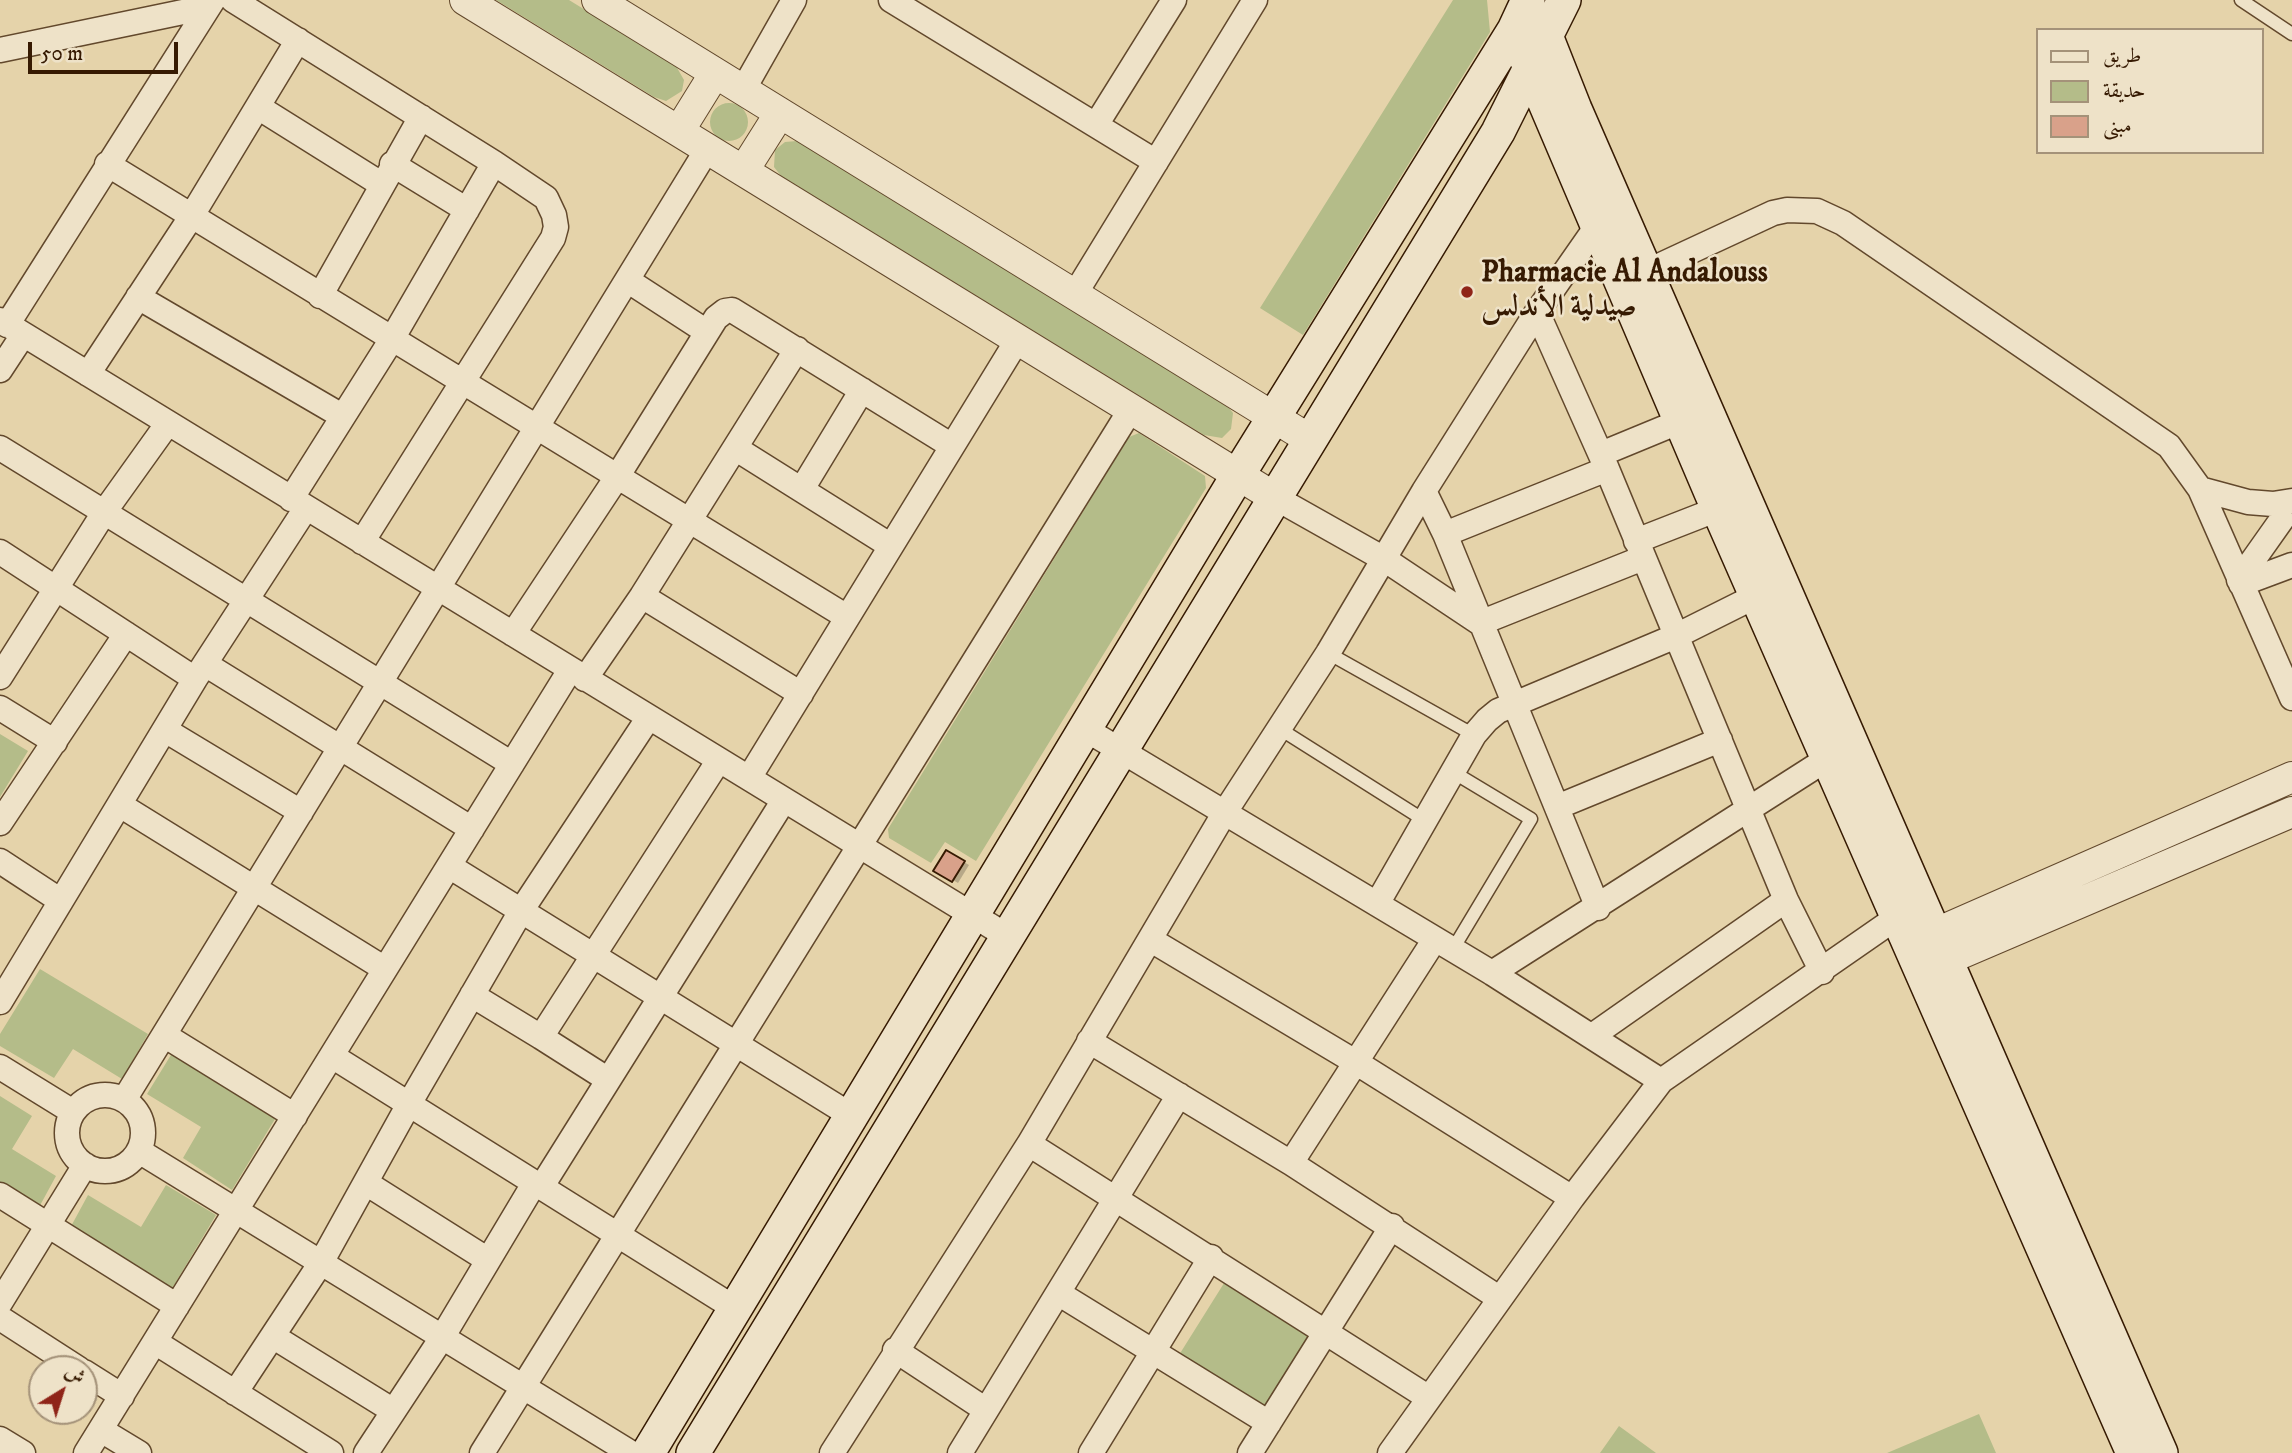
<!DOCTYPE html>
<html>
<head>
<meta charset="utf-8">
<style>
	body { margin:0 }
	#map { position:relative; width:2292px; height:1453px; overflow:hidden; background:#e5d3aa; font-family:"IM FELL DW Pica",Amiri,serif }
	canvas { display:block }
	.legend { position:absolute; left:2036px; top:28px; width:228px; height:126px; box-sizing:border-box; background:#eee2c8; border:2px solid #a49279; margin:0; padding:9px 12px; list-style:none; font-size:21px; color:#361a02 }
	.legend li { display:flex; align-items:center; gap:14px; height:35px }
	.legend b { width:35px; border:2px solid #a49279 }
	.north { position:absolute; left:28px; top:1355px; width:70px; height:70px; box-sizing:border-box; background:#eee2c8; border:2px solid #a49279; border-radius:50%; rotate:38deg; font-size:19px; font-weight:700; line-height:28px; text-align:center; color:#361a02 }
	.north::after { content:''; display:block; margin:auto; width:24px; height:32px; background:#8f2418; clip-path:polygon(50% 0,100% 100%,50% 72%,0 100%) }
	.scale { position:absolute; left:28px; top:42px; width:150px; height:32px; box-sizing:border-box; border:4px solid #361a02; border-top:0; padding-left:9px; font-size:21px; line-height:24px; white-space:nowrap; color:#361a02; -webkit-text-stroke:5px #eee2c8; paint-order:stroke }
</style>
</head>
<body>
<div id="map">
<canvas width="2292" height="1453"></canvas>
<ul class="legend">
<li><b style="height:9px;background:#eee2c8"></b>طريق</li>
<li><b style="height:19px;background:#b4bc89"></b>حديقة</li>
<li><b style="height:19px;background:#d9a18a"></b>مبنى</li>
</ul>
<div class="north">ش</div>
<div class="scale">50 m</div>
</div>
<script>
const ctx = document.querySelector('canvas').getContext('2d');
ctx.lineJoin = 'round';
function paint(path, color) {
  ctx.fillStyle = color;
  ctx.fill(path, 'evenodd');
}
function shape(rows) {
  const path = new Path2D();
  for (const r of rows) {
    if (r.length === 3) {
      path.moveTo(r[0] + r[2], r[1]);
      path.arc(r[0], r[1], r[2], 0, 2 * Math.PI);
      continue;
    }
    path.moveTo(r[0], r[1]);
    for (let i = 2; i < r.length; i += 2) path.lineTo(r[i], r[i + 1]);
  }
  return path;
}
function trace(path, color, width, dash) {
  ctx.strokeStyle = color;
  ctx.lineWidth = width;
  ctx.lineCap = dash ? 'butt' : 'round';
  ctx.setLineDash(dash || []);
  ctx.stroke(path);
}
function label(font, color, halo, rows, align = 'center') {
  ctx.font = font + ' "IM FELL DW Pica",Amiri,serif';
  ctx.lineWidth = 5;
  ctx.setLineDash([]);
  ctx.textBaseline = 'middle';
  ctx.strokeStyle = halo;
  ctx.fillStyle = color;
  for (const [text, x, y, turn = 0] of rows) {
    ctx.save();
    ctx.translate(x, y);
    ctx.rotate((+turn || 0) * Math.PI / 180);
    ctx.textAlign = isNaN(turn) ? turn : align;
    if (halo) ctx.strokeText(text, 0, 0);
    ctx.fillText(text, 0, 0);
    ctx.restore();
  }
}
paint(shape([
	[496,0,569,0,676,66,684,80,682,91,666,101,654,97],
	[1453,0,1487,0,1490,32,1303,335,1260,308],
	[729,122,19],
	[797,141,1226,404,1233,413,1231,429,1222,438,1204,435,781,176,774,167,775,150,785,142],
	[1139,433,1205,476,1206,488,976,861,945,842,931,863,889,838,888,829,1129,437],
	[0,734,28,751,0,797],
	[40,969,148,1034,122,1079,73,1049,54,1078,0,1046,0,1034],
	[174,1050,278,1114,232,1190,183,1158,201,1127,147,1094],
	[0,1096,32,1116,12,1149,56,1176,37,1211,0,1188],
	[166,1185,216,1215,170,1292,69,1230,88,1195,141,1227],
	[1226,1280,1311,1334,1264,1409,1179,1355],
	[1979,1414,1996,1453,1887,1453],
	[1619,1426,1656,1453,1600,1453]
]), '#b4bc89');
paint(shape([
	[947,852,969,865,958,883,936,870]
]), '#0003');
const building = shape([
	[946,850,965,861,952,882,933,871,946,850]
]);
paint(building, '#d9a18a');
trace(building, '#361a02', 2);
const service = shape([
	[2241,0,2292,34],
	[1328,653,1474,735],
	[1280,729,1424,820],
	[1453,772,1531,819,1453,949]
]);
const minor = shape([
	[233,0,494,163,546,198,554,215,556,227,553,238,362,542],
	[891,0,1156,162],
	[0,50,207,7],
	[743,90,794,0],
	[258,107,381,184],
	[1096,125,1174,0],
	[107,164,847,617],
	[392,164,467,210],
	[1646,272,1773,213,1787,210,1817,211,1843,223,2169,446,2200,489,2292,698],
	[627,280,707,332],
	[1075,294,1255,0],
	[320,296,421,117],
	[138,297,342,416],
	[1537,312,1607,469,1786,900,1822,972],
	[0,320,1007,936],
	[7,325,213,0],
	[0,370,23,335],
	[88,374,191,217,298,40],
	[0,448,512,764],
	[735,448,891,546],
	[1601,454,1681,421],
	[802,489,862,390],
	[2200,489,2248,502,2273,504,2292,501],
	[1424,491,1445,534,1598,908],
	[1274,497,1384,559,1480,623,1643,558],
	[291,499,392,339,494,163],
	[1445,534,1607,469],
	[1636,541,1718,509],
	[0,552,195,679],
	[2239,580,2292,505],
	[2241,584,2292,565],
	[642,596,801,694],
	[513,634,617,477,716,318,725,311,732,310,952,446],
	[205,664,472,829],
	[0,677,105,511,168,423],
	[585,679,642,596,797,349],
	[0,708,55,742],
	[1085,729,1492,973,1661,1081,1896,918],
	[165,730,301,812],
	[749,778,1018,339],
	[120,805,385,969],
	[1557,807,1720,740],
	[0,823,126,634],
	[0,861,61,901],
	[449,866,852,1116],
	[1377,904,1474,735,1487,720,1498,711,1676,636,1756,596],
	[1151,940,1357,1063,1572,1198],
	[1492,973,1827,759],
	[472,995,541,1037,719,760],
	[0,1002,195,679,306,508],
	[164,1035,295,1116],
	[1592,1036,1786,900],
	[541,1037,607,1079],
	[1089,1041,1291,1163,1499,1298],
	[332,1056,736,1309],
	[0,1067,73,1112],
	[105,1133,38],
	[124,1100,708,148],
	[1029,1144,1429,1398],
	[139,1151,631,1453],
	[1291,1163,1435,939],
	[366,1183,488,1260],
	[542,1186,784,800],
	[0,1195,177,1306],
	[1058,1293,1269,1423],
	[0,1303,85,1165],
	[0,1318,79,1369],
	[274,1337,392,1410],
	[155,1342,331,1453],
	[895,1350,986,1410],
	[84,1372,122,1396],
	[235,1393,322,1261,409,1104,521,911,649,717],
	[101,1430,139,1453],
	[0,1439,23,1453],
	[86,1453,570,670],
	[366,1453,443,1336,535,1182],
	[482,1453,1131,409],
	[832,1453,1029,1144,1225,812,1328,653,1424,491,1537,312,1597,226],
	[960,1453,1179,1095],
	[1091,1453,1211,1257],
	[1250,1453,1392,1226],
	[1390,1453,1572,1198,1661,1081]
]);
const tertiary = shape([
	[465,0,1274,497],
	[597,0,1309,439],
	[679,131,715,73],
	[744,170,780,113],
	[1934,934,2292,777],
	[1925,969,2292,812]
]);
const secondary = shape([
	[1541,23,1575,109,2161,1453],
	[1525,56,1718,509,2133,1453],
	[648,1453,1238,475,1514,30,1528,0],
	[693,1453,1498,132,1564,0]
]);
trace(service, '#62482c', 15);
trace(minor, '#62482c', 27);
trace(tertiary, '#62482c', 32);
trace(secondary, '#361a02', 36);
trace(service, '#eee2c8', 12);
trace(minor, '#eee2c8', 24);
trace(tertiary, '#eee2c8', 30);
trace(secondary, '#eee2c8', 33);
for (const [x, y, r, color] of [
	[1467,292,7,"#8f2418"]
]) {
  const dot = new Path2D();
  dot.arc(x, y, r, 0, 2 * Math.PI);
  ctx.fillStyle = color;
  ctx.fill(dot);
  trace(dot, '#eee2c8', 2.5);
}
label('bold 30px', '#361a02', '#eee2c8', [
	["Pharmacie Al Andalouss",1481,275],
	["صيدلية الأندلس",1481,309]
], 'left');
</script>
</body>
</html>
